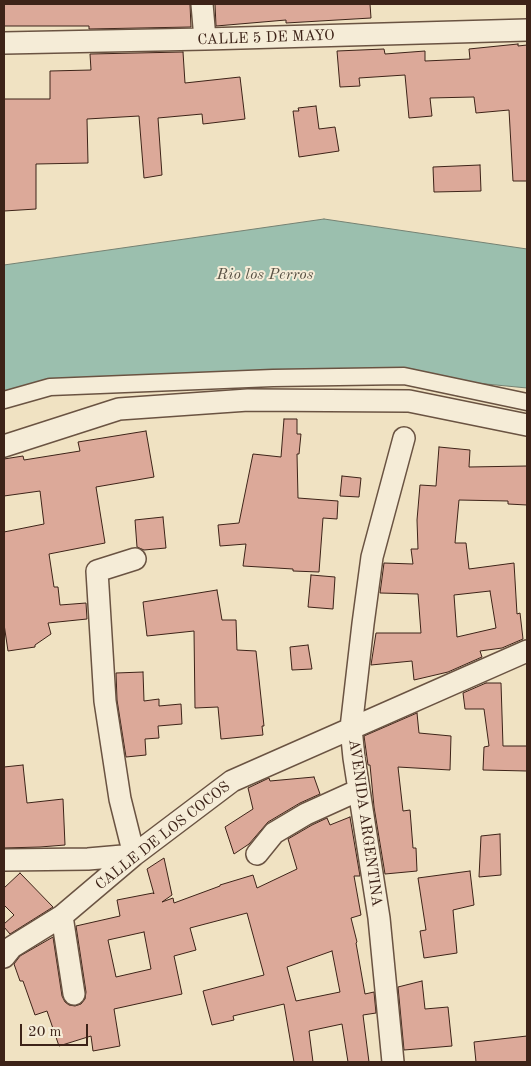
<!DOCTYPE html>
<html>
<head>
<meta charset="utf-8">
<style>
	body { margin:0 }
	#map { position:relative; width:531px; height:1066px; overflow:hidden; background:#f0e2c2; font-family:"Old Standard TT",serif }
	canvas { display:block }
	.frame { position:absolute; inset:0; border:5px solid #3d2318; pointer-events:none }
	.scale { position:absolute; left:20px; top:1024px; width:68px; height:22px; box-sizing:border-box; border:2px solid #3d2318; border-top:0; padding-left:6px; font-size:15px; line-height:18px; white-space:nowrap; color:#3d2318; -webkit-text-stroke:4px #f5ecd7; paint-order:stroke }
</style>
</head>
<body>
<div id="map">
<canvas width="531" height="1066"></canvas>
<div class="frame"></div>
<div class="scale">20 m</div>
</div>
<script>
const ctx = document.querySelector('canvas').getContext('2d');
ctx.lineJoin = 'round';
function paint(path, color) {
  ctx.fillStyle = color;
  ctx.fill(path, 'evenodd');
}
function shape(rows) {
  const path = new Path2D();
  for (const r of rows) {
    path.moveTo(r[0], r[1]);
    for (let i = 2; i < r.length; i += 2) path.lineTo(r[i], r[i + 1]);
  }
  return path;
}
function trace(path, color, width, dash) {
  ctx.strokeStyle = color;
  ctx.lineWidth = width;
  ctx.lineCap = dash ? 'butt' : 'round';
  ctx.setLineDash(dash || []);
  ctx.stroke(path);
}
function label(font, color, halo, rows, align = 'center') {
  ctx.font = font + ' "Old Standard TT",serif';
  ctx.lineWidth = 4;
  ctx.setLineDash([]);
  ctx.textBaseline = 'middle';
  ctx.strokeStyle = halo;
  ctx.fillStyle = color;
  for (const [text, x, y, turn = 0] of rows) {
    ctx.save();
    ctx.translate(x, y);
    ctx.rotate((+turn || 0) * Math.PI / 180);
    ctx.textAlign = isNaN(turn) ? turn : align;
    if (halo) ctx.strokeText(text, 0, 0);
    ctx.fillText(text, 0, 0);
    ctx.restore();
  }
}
const water = shape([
	[324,219,527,249,527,388,404,376,50,387,4,400,4,265,324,219]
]);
paint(water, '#9bbfae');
trace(water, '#758172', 1);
const building = shape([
	[4,4,190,4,191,27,89,29,89,26,4,26,4,4],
	[215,4,370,4,371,18,286,23,286,20,216,26,215,4],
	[518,44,518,46,527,45,527,181,513,181,509,110,476,113,474,97,430,98,432,116,409,118,405,75,359,78,360,86,340,87,337,51,384,49,385,54,425,51,425,61,470,59,469,49,518,44],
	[183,52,185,83,240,77,245,119,203,124,202,114,158,118,162,175,144,178,139,116,87,119,88,163,36,164,36,209,4,211,4,99,50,99,50,71,91,70,90,54,183,52],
	[316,106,319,129,335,127,339,151,299,157,293,111,299,111,298,108,316,106],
	[480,165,481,191,434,192,433,167,480,165],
	[284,419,297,419,297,434,301,434,299,454,297,454,298,498,338,501,337,519,323,518,319,572,293,571,293,569,243,566,246,544,220,546,218,525,239,523,253,454,281,457,284,419],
	[146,431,154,477,96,487,105,543,49,554,54,587,58,587,60,605,86,603,87,619,48,623,51,634,35,645,35,647,8,651,4,624,4,532,44,524,40,491,4,496,4,459,23,456,24,460,80,451,78,442,146,431],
	[439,447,470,450,469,467,527,466,527,505,508,504,508,501,459,500,455,543,466,543,469,569,514,563,517,614,520,613,523,639,502,648,480,651,482,657,448,672,414,680,412,661,371,665,376,633,421,633,418,594,380,593,384,563,413,564,411,549,418,549,417,520,420,485,436,486,439,447],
	[490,591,496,628,457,637,454,595,490,591],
	[342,476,361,478,359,497,340,496,342,476],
	[163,517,166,548,144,550,137,547,135,520,163,517],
	[311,575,335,577,333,609,308,607,311,575],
	[217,590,222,620,236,620,237,650,256,651,264,726,262,726,263,735,221,739,218,707,195,708,194,631,147,636,143,602,217,590],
	[308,645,312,669,292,670,290,647,308,645],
	[143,672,144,701,159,699,159,706,181,704,182,724,158,726,159,738,145,739,146,755,126,757,117,700,116,673,143,672],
	[486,683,501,683,503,746,527,746,527,771,483,770,484,747,489,746,484,709,465,709,463,693,486,683],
	[417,713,419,733,451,736,450,770,398,767,403,811,410,810,413,848,416,848,417,871,385,874,374,807,370,765,368,765,364,736,417,713],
	[23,765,27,803,63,799,65,845,40,847,4,848,4,767,23,765],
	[314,777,320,794,300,803,268,822,249,844,234,854,225,827,253,809,248,788,269,778,270,781,314,777],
	[350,817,360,876,354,876,361,915,351,918,357,942,356,943,365,994,374,992,376,1013,363,1015,369,1062,348,1062,342,1024,309,1031,313,1062,294,1062,284,1004,233,1016,234,1020,212,1025,203,991,264,975,247,913,190,928,196,950,174,956,182,994,114,1009,120,1046,93,1051,91,1036,59,1046,47,1011,35,1015,23,981,20,981,14,964,20,956,53,937,62,996,65,1002,69,1005,75,1006,81,1004,85,999,86,992,76,926,120,916,117,900,153,893,154,894,147,869,164,858,172,895,162,902,173,898,174,903,220,886,220,885,253,875,257,888,297,869,288,839,312,825,327,818,330,825,350,817],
	[144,932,151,969,116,977,108,940,144,932],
	[332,951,340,992,296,1001,287,967,332,951],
	[500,834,501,875,479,877,481,836,500,834],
	[470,871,474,905,453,910,457,953,424,958,420,931,426,930,418,878,470,871],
	[20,873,53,907,10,934,4,927,4,924,14,915,4,905,4,888,20,873],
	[422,981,425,1009,448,1007,452,1046,404,1050,398,987,422,981],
	[527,1036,527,1062,476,1062,474,1042,527,1036]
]);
paint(building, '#dca999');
trace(building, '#3d2318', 1);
const pedestrian = shape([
	[4,400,50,387,273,378,404,376,527,402]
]);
const minor = shape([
	[202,4,205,39],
	[4,43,205,39,527,30],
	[4,446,119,409,248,400,409,401,527,425],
	[257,854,274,833,306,814,359,790],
	[4,860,88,859,134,855,120,799,105,701,97,571,135,559],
	[62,916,74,994],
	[4,957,12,947,62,916,134,855,232,781,527,651],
	[393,1062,379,918,354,758,351,728,363,624,372,557,404,438]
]);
trace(pedestrian, '#6a5342', 19);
trace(minor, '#6a5342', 24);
trace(pedestrian, '#f5ecd7', 16);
trace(minor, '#f5ecd7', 21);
label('15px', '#3d2318', '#f5ecd7', [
	["CALLE 5 DE MAYO",266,38,-2],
	["AVENIDA ARGENTINA",365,823,82],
	["CALLE DE LOS COCOS",163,836,-38]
]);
label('italic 16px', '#595245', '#f5ecd7', [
	["Rio los Perros",265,275]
]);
</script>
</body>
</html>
